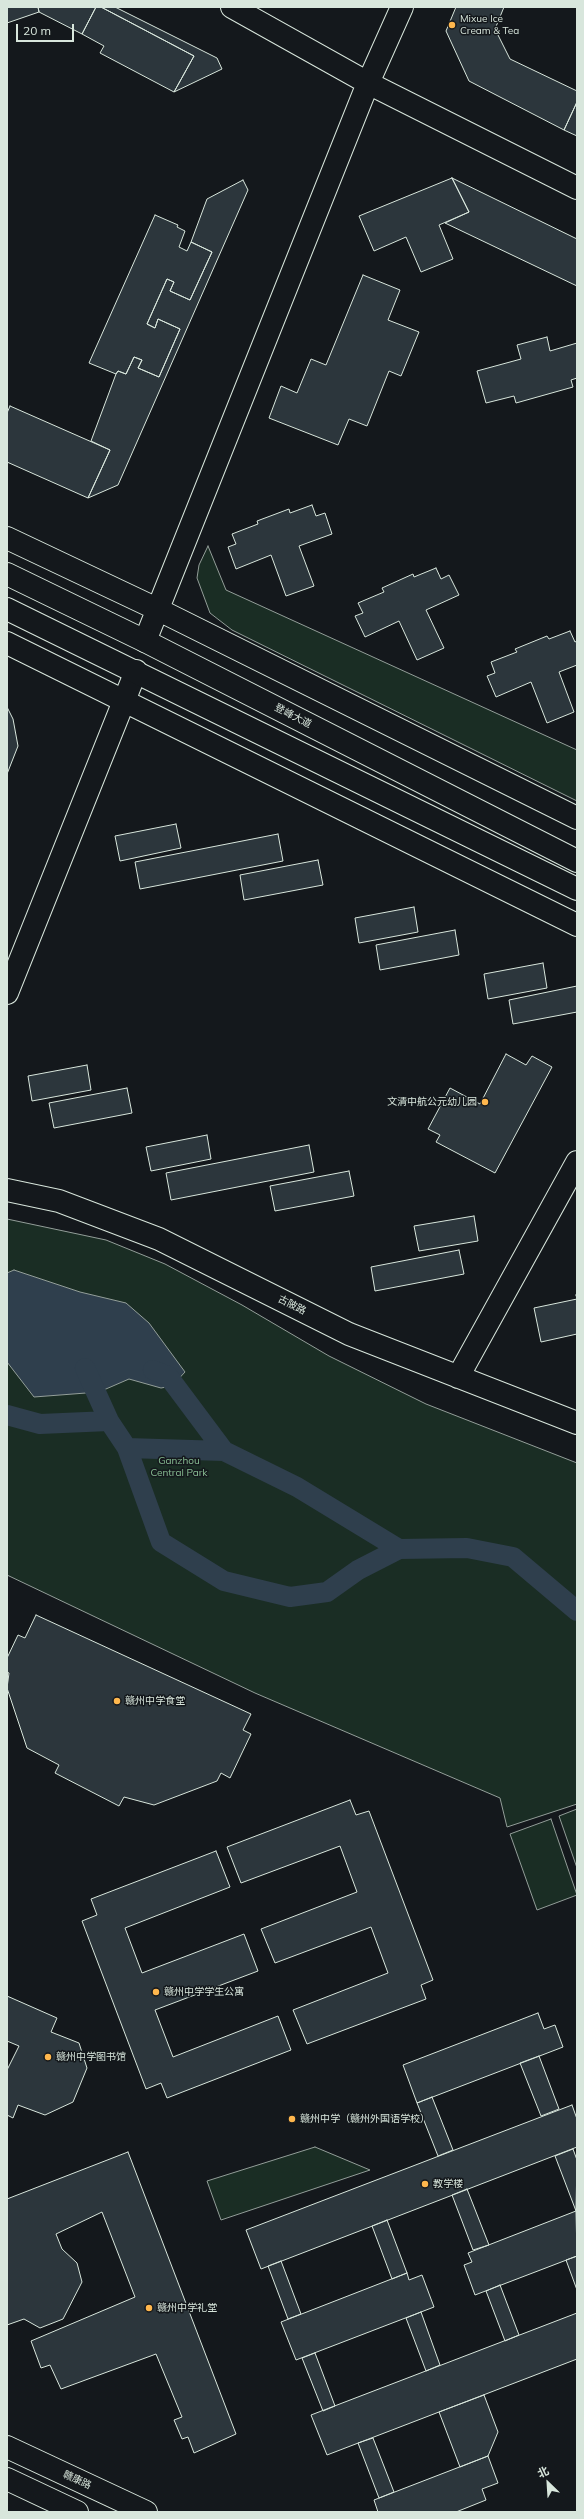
<!DOCTYPE html>
<html>
<head>
<meta charset="utf-8">
<style>
	body { margin:0 }
	#map { position:relative; width:584px; height:2519px; overflow:hidden; background:#14181c; font-family:Mulish,"Noto Sans SC",sans-serif }
	canvas { display:block }
	.frame { position:absolute; inset:0; border:8px solid #d8e6dc; pointer-events:none }
	.north { position:absolute; left:528px; top:2463px; width:40px; height:40px; -webkit-text-stroke:3px #14181c; paint-order:stroke; rotate:335deg; font-size:11px; font-weight:700; line-height:16px; text-align:center; color:#d8e6dc }
	.north::after { content:''; display:block; margin:auto; width:14px; height:18px; background:#d8e6dc; clip-path:polygon(50% 0,100% 100%,50% 72%,0 100%) }
	.scale { position:absolute; left:16px; top:24px; width:58px; height:18px; box-sizing:border-box; border:2px solid #d8e6dc; border-top:0; padding-left:5px; font-size:12px; line-height:14px; white-space:nowrap; color:#d8e6dc; -webkit-text-stroke:3px #14181c; paint-order:stroke }
</style>
</head>
<body>
<div id="map">
<canvas width="584" height="2519"></canvas>
<div class="frame"></div>
<div class="north">北</div>
<div class="scale">20 m</div>
</div>
<script>
const ctx = document.querySelector('canvas').getContext('2d');
ctx.lineJoin = 'round';
function paint(path, color) {
  ctx.fillStyle = color;
  ctx.fill(path, 'evenodd');
}
function shape(rows) {
  const path = new Path2D();
  for (const r of rows) {
    path.moveTo(r[0], r[1]);
    for (let i = 2; i < r.length; i += 2) path.lineTo(r[i], r[i + 1]);
  }
  return path;
}
function trace(path, color, width, dash) {
  ctx.strokeStyle = color;
  ctx.lineWidth = width;
  ctx.lineCap = dash ? 'butt' : 'round';
  ctx.setLineDash(dash || []);
  ctx.stroke(path);
}
function label(font, color, halo, rows, align = 'center') {
  ctx.font = font + ' Mulish,"Noto Sans SC",sans-serif';
  ctx.lineWidth = 3;
  ctx.setLineDash([]);
  ctx.textBaseline = 'middle';
  ctx.strokeStyle = halo;
  ctx.fillStyle = color;
  for (const [text, x, y, turn = 0] of rows) {
    ctx.save();
    ctx.translate(x, y);
    ctx.rotate((+turn || 0) * Math.PI / 180);
    ctx.textAlign = isNaN(turn) ? turn : align;
    if (halo) ctx.strokeText(text, 0, 0);
    ctx.fillText(text, 0, 0);
    ctx.restore();
  }
}
const green = shape([
	[208,546,226,590,577,750,577,801,232,630,210,613,197,578,199,565,208,546],
	[7,1219,106,1240,165,1264,242,1305,329,1356,426,1404,577,1463,577,1804,507,1827,500,1798,255,1693,7,1575,7,1219],
	[577,1809,577,1868,559,1816,577,1809],
	[551,1819,577,1895,537,1910,510,1834,551,1819],
	[315,2147,370,2170,221,2220,207,2181,315,2147]
]);
paint(green, '#1a2d24');
trace(green, '#939e99', 1);
const water = shape([
	[14,1270,80,1292,126,1303,149,1323,185,1372,172,1386,161,1388,129,1379,99,1392,34,1397,7,1362,7,1273,14,1270]
]);
paint(water, '#2f3f4d');
trace(water, '#939e99', 1);
trace(shape([
	[85,1368,109,1421,127,1448,161,1542,224,1581,290,1597,327,1592,358,1570,399,1549,467,1548,513,1557,577,1611],
	[153,1370,168,1376,224,1451],
	[7,1415,40,1424,109,1421],
	[127,1448,224,1451,297,1487,399,1549]
]), '#2f3f4d', 20);
const building = shape([
	[7,7,38,7,39,12,7,23,7,7],
	[38,7,96,7,82,34,39,12,38,7],
	[96,7,101,7,194,56,174,92,100,53,104,46,82,34,96,7],
	[101,7,115,7,217,58,222,69,174,92,194,56,101,7],
	[456,7,504,7,495,29,510,59,577,91,577,102,564,130,469,81,446,31,456,7],
	[577,102,577,136,564,130,577,102],
	[452,178,469,212,439,225,453,259,421,272,406,237,374,251,359,216,452,178],
	[452,178,577,239,577,286,445,223,469,212,452,178],
	[243,180,248,190,118,485,88,498,110,450,91,441,116,374,118,371,126,374,134,357,142,360,138,368,159,377,180,329,158,319,155,328,147,324,167,279,174,282,170,291,190,300,212,252,191,242,207,199,243,180],
	[155,215,178,225,177,227,185,231,179,247,187,251,191,242,212,252,190,300,170,291,174,282,167,279,147,324,155,328,158,319,180,329,159,377,138,368,142,360,134,357,126,374,118,371,116,374,89,363,155,215],
	[363,275,400,290,388,320,419,332,401,376,389,371,367,426,349,419,338,445,269,418,281,386,297,393,311,359,326,365,363,275],
	[547,337,550,351,577,343,577,378,571,380,573,387,516,403,514,396,486,403,477,371,521,359,517,345,547,337],
	[10,406,110,450,88,498,7,462,7,413,10,406],
	[312,505,316,516,325,513,332,534,299,546,314,586,286,596,271,555,236,569,228,547,236,544,232,534,258,524,257,521,289,509,290,513,312,505],
	[436,568,441,579,449,575,459,595,426,610,444,648,417,660,399,621,365,637,355,616,363,613,358,603,384,592,382,588,413,574,414,577,436,568],
	[570,631,575,642,577,641,577,665,559,672,574,712,547,723,531,682,496,697,487,676,495,673,491,662,517,652,515,649,547,636,549,639,570,631],
	[7,707,13,719,18,746,7,774,7,707],
	[176,824,181,848,120,861,115,836,176,824],
	[278,834,283,861,140,889,135,862,278,834],
	[318,860,323,885,244,900,240,875,318,860],
	[414,907,418,932,359,943,355,918,414,907],
	[455,930,459,955,380,970,376,945,455,930],
	[543,963,547,988,488,999,484,974,543,963],
	[577,986,577,1012,513,1024,509,1000,577,986],
	[506,1054,526,1065,532,1056,552,1067,495,1173,436,1142,440,1135,428,1129,450,1088,480,1104,506,1054],
	[87,1065,91,1090,32,1101,28,1076,87,1065],
	[127,1088,132,1113,54,1128,49,1103,127,1088],
	[207,1135,211,1159,151,1171,146,1147,207,1135],
	[309,1145,314,1172,171,1200,166,1173,309,1145],
	[349,1171,354,1196,275,1211,270,1186,349,1171],
	[474,1216,478,1241,419,1251,414,1226,474,1216],
	[459,1250,464,1274,375,1291,371,1267,459,1250],
	[576,1295,577,1295,577,1334,541,1342,534,1308,577,1299,576,1295],
	[36,1615,251,1714,243,1730,251,1734,230,1778,221,1773,217,1781,154,1805,124,1797,119,1806,55,1773,59,1765,27,1748,7,1688,9,1673,7,1672,7,1658,18,1635,25,1638,36,1615],
	[350,1800,356,1815,369,1811,433,1980,421,1985,426,1999,307,2044,293,2010,388,1973,371,1927,275,1963,261,1929,357,1892,340,1846,241,1883,227,1847,350,1800],
	[216,1851,230,1887,125,1928,142,1973,244,1934,258,1971,155,2010,173,2057,278,2016,291,2050,167,2098,161,2083,146,2089,82,1921,97,1915,91,1899,216,1851],
	[7,1996,57,2018,51,2032,79,2043,87,2068,73,2102,45,2115,18,2105,13,2118,7,2115,7,2070,19,2046,7,2041,7,1996],
	[538,2013,544,2029,555,2025,563,2047,417,2103,403,2065,538,2013],
	[539,2056,559,2109,541,2116,520,2063,539,2056],
	[432,2097,453,2150,438,2156,417,2103,432,2097],
	[572,2105,577,2119,577,2147,261,2269,246,2230,572,2105],
	[573,2149,577,2160,576,2211,555,2156,573,2149],
	[128,2152,236,2434,194,2453,188,2437,182,2439,174,2420,182,2417,156,2354,61,2389,50,2365,41,2368,31,2341,135,2297,102,2212,56,2234,62,2249,77,2263,82,2282,63,2319,40,2328,24,2319,7,2325,7,2199,128,2152],
	[467,2189,489,2245,473,2250,452,2195,467,2189],
	[576,2211,577,2256,475,2295,464,2265,472,2262,468,2253,576,2211],
	[387,2220,407,2273,392,2279,372,2226,387,2220],
	[577,2256,577,2290,566,2260,577,2256],
	[281,2261,301,2314,288,2319,268,2266,281,2261],
	[407,2273,409,2280,422,2275,434,2307,296,2360,281,2322,407,2273],
	[500,2285,519,2335,505,2341,486,2291,500,2285],
	[421,2312,440,2365,426,2371,406,2318,421,2312],
	[577,2313,577,2359,327,2455,311,2415,577,2313],
	[315,2353,335,2406,323,2411,302,2358,315,2353],
	[484,2395,498,2432,488,2456,460,2467,439,2412,484,2395],
	[373,2438,394,2492,379,2498,358,2443,373,2438],
	[488,2456,498,2483,482,2489,486,2500,456,2512,378,2512,374,2500,488,2456]
]);
paint(building, '#2c363c');
trace(building, '#d8e6dc', 1);
const minor = shape([
	[232,7,368,83,577,188],
	[7,538,159,610,577,818],
	[145,641,368,83,402,7],
	[7,643,577,925],
	[7,993,136,671],
	[7,1190,59,1201,159,1239,349,1334,577,1423],
	[458,1377,577,1162]
]);
const major = shape([
	[7,574,145,641,577,861],
	[7,609,577,889],
	[7,2447,146,2512],
	[7,2479,77,2512]
]);
trace(minor, '#d8e6dc', 24);
trace(major, '#d8e6dc', 24);
trace(minor, '#14181c', 22);
trace(major, '#14181c', 22);
for (const [x, y, r, color] of [
	[452,25,4,"#ffb74d"],
	[485,1102,4,"#ffb74d"],
	[117,1701,4,"#ffb74d"],
	[156,1992,4,"#ffb74d"],
	[48,2057,4,"#ffb74d"],
	[292,2119,4,"#ffb74d"],
	[425,2184,4,"#ffb74d"],
	[149,2308,4,"#ffb74d"]
]) {
  const dot = new Path2D();
  dot.arc(x, y, r, 0, 2 * Math.PI);
  ctx.fillStyle = color;
  ctx.fill(dot);
  trace(dot, '#14181c', 1.5);
}
label('10px', '#d8e6dc', '#14181c', [
	["Mixue Ice",460,19],
	["Cream & Tea",460,31],
	["文清中航公元幼儿园",477,1102,"right"],
	["赣州中学食堂",125,1701],
	["赣州中学学生公寓",164,1992],
	["赣州中学图书馆",56,2057],
	["赣州中学（赣州外国语学校）",300,2119],
	["教学楼",433,2184],
	["赣州中学礼堂",157,2308]
], 'left');
label('10px', '#d8e6dc', '#14181c', [
	["登峰大道",293,716,27],
	["古陂路",292,1305,27],
	["赣康路",77,2480,25]
]);
label('10px', '#8ac095', '#14181c', [
	["Ganzhou",179,1461],
	["Central Park",179,1473]
]);
</script>
</body>
</html>
